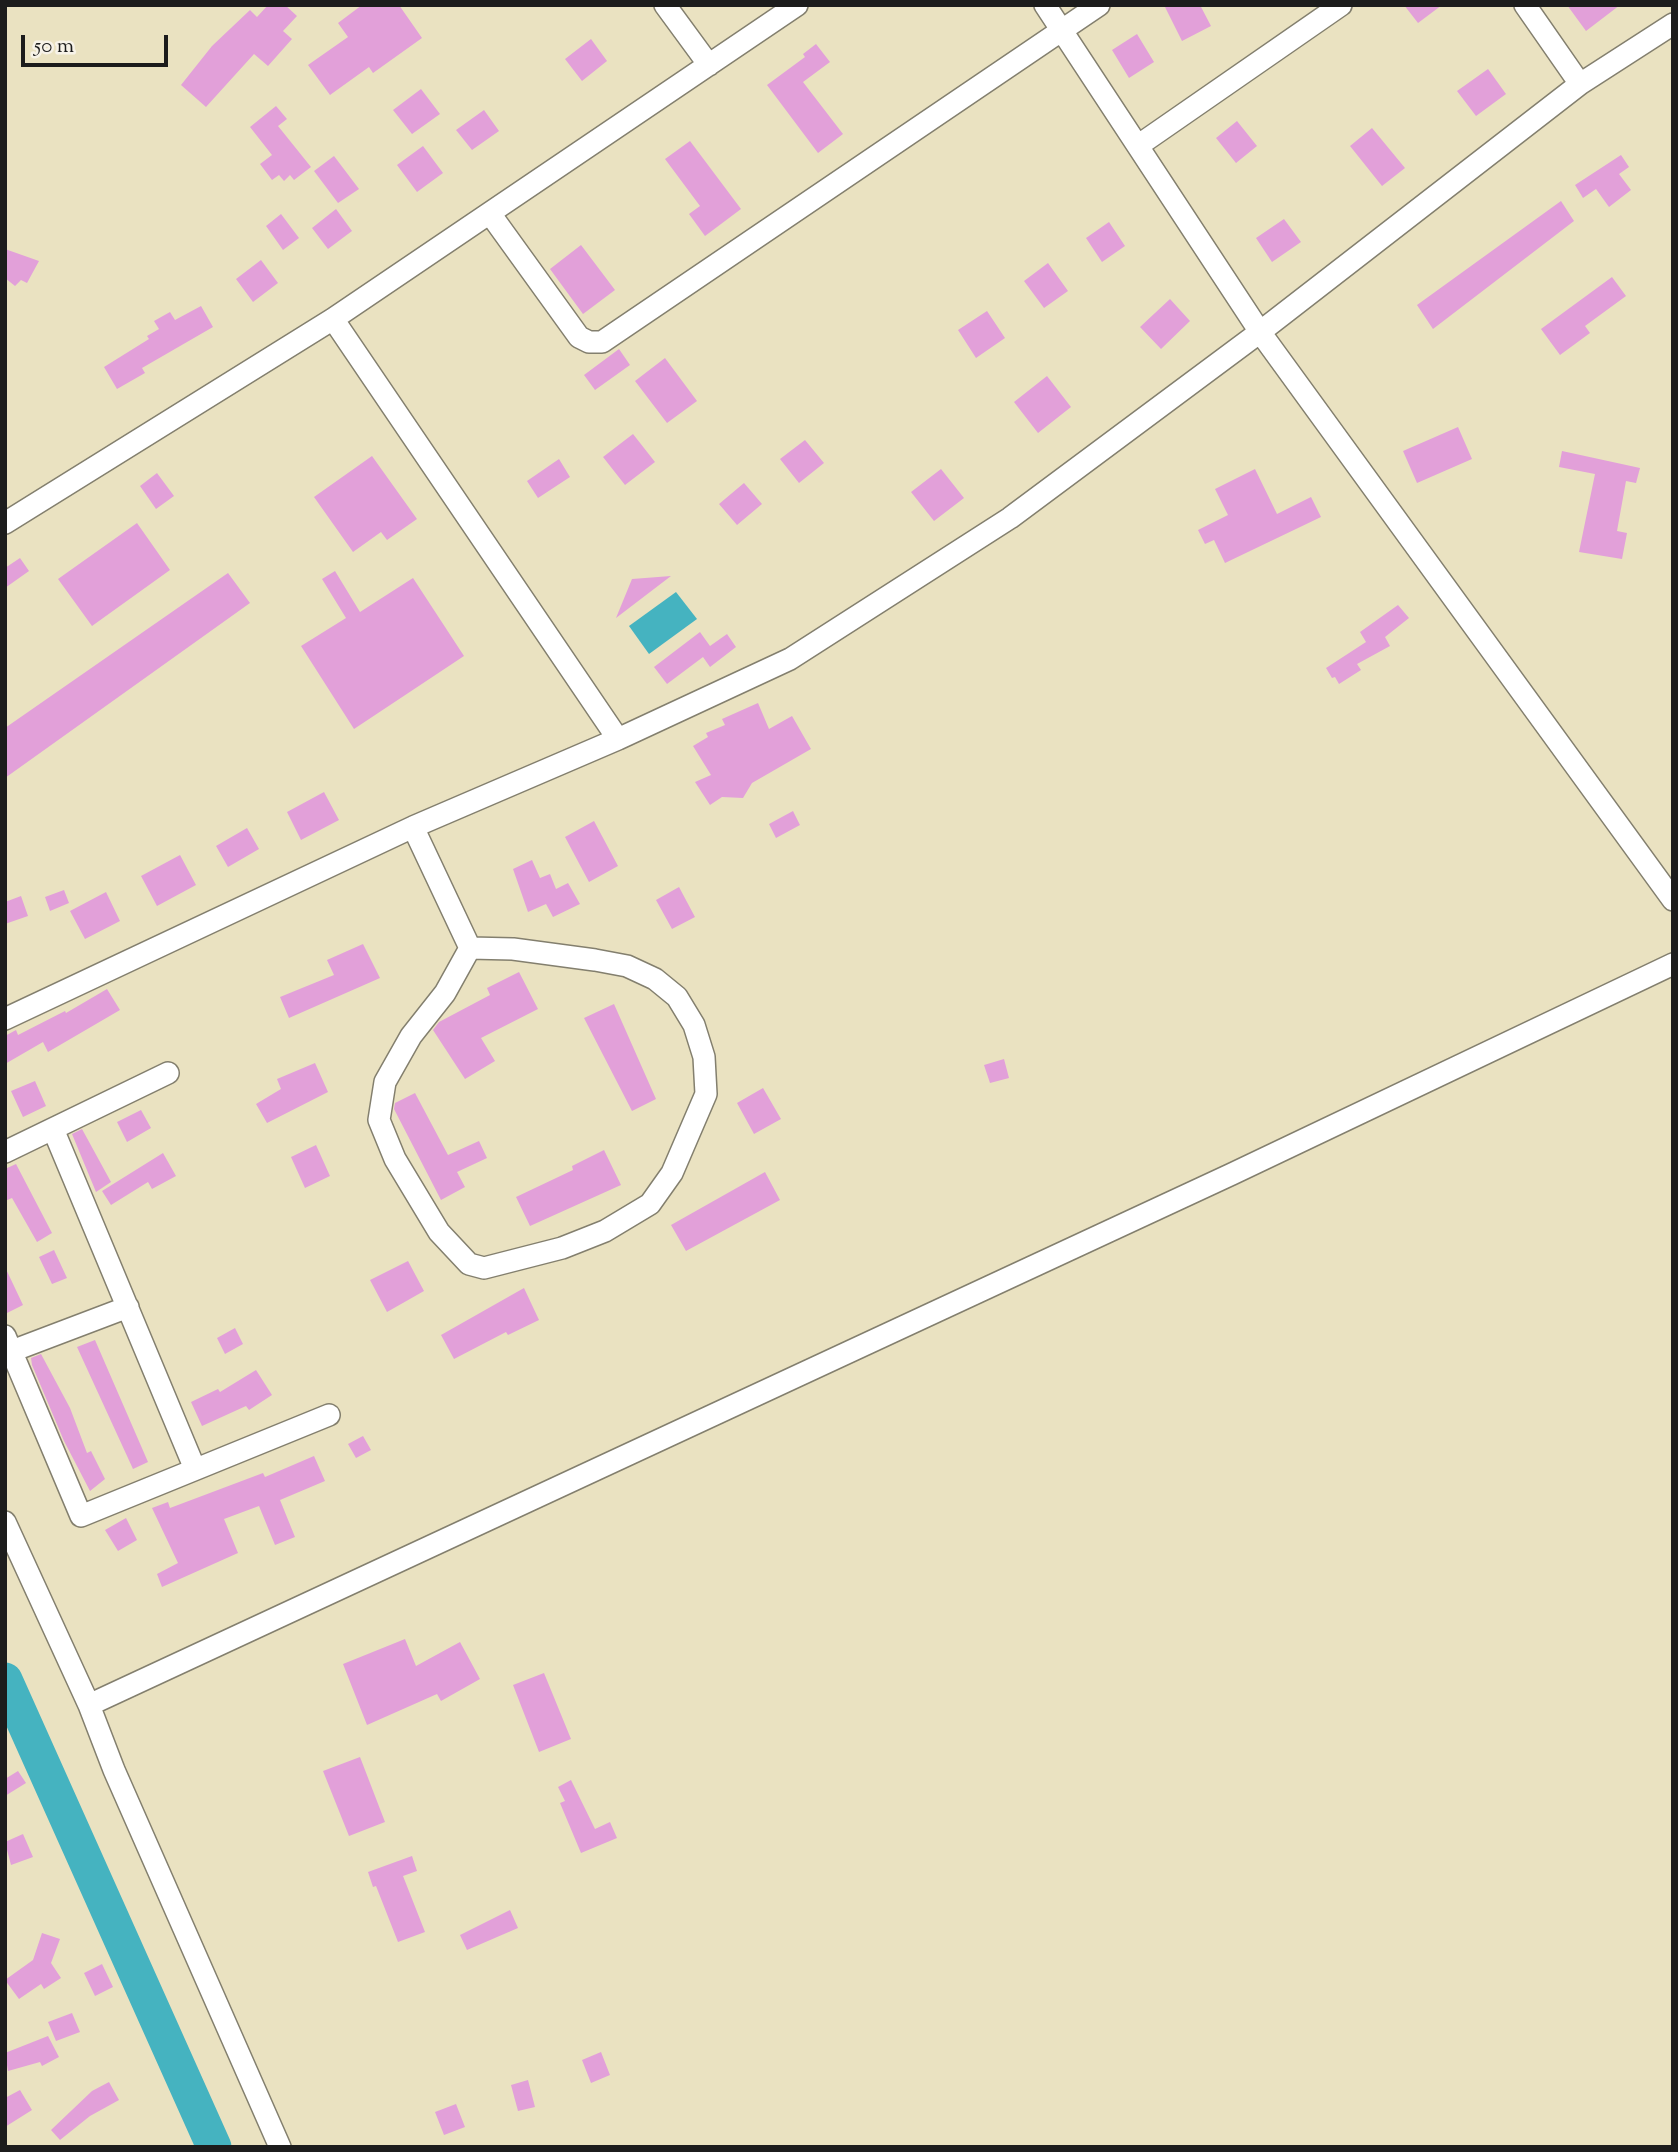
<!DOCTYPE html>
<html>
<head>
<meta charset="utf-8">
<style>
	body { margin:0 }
	#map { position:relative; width:1678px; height:2152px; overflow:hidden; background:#eae2c1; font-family:"Sorts Mill Goudy",serif }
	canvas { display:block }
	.frame { position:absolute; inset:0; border:7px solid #1c1c1c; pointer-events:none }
	.scale { position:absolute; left:21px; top:35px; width:147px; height:32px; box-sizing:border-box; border:4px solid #1c1c1c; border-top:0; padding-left:9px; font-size:21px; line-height:24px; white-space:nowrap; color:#1c1c1c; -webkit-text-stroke:5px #f7f3e8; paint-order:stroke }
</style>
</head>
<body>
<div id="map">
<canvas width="1678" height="2152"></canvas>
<div class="frame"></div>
<div class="scale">50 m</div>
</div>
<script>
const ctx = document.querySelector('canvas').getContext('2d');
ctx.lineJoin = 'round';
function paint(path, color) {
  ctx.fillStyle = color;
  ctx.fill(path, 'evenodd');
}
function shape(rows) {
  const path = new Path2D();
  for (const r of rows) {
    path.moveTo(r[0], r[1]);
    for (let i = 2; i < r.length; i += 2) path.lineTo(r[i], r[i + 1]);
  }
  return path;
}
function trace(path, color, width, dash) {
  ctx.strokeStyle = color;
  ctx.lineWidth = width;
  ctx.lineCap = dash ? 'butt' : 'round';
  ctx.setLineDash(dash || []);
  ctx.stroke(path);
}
paint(shape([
	[676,592,697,619,649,654,629,626]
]), '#45b3c0');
trace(shape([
	[5,1680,214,2147]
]), '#45b3c0', 35);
paint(shape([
	[268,5,285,5,297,16,283,31,292,39,268,66,254,54,206,107,181,85,212,46,250,10,257,17],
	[362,5,399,5,422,38,373,73,369,67,330,95,308,65,348,37,338,23],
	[1164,5,1200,5,1211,26,1182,41],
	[1404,5,1442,5,1418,23],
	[1567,5,1620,5,1586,31],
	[1137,34,1154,62,1129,78,1112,50],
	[591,39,607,61,582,81,565,59],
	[816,44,830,62,803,82,843,134,818,153,767,85,805,57,803,54],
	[1488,69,1506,94,1476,116,1457,91],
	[421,89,440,114,412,134,393,110],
	[276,106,287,119,278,126,311,167,294,180,290,175,284,181,279,175,272,180,260,164,272,155,250,127],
	[484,110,499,131,472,150,456,130],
	[1237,121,1257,146,1236,163,1216,138],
	[1372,128,1405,168,1382,186,1350,146],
	[690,141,741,209,705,236,689,214,700,206,665,159],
	[423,146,443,173,417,192,397,165],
	[1621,155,1629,167,1619,174,1631,190,1609,207,1596,189,1583,198,1575,185],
	[334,156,359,189,338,203,314,171],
	[1561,201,1574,221,1433,329,1417,305],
	[336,209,352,231,328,249,312,228],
	[281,214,299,238,283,250,266,226],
	[1284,219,1301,242,1272,262,1256,238],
	[1109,222,1125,246,1102,262,1086,238],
	[581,245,615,290,583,314,550,269],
	[5,249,39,261,27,283,21,280,15,286,5,278],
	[261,260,278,283,253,302,236,279],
	[1048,263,1068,291,1044,308,1024,281],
	[1612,277,1626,296,1585,326,1590,333,1560,355,1541,329],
	[1170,299,1190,321,1161,349,1140,327],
	[201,306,213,327,142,368,145,373,117,389,104,367,149,339,147,336,159,329,154,321,170,312,175,320],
	[987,311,1005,338,976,358,958,330],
	[619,349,630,365,595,390,584,375],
	[665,358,697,401,667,423,635,381],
	[1047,376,1071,407,1038,433,1014,402],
	[1458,427,1472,459,1417,483,1403,451],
	[633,434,655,462,625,485,603,457],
	[805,440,824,463,799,483,780,459],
	[1562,451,1640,468,1636,483,1626,481,1617,531,1627,533,1622,559,1579,552,1595,474,1559,467],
	[372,456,417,519,387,540,381,532,353,552,314,497],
	[559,459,570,477,538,498,527,481],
	[941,469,964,498,934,521,911,492],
	[1255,469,1277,514,1311,497,1321,517,1225,563,1214,540,1205,544,1198,530,1228,515,1215,489],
	[157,473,174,496,156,509,140,486],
	[744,483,762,504,737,525,719,504],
	[137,523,170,570,92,626,58,579],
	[20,558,29,571,5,588,5,568],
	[335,571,360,612,413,578,464,656,354,729,301,646,346,618,322,579],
	[228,573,250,603,5,778,5,728],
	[671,576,616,618,632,579],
	[1398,605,1409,618,1385,637,1390,646,1357,664,1361,670,1339,684,1335,677,1332,678,1326,668,1366,642,1360,632],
	[700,632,710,646,727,634,736,647,710,667,703,657,667,684,654,667],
	[758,703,769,729,792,716,811,749,752,783,743,798,722,797,710,805,695,782,711,775,693,746,708,737,706,733,725,725,722,719],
	[324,792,339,820,301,840,287,812],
	[793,811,800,825,776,838,769,824],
	[594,821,618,866,589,882,565,837],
	[247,828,259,849,228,867,216,846],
	[180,855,196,885,157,906,141,876],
	[532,860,540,878,550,874,556,889,568,883,580,904,553,917,546,904,528,912,513,869],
	[679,887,695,917,672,929,656,900],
	[64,890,69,903,50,911,45,897],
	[106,892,120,921,85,939,70,911],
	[21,896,28,916,5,924,5,902],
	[363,944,380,978,289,1018,280,997,334,975,327,960],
	[519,972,538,1009,481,1038,495,1061,465,1079,433,1030,439,1022,490,995,487,988],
	[107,989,120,1010,48,1052,43,1042,5,1064,5,1036,16,1030,18,1035,65,1011,66,1013],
	[614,1004,656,1099,632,1111,584,1018],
	[1004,1059,1009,1078,990,1083,984,1065],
	[315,1063,328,1092,267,1123,256,1104,281,1089,277,1079],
	[35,1081,46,1106,23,1117,11,1091],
	[763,1088,781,1119,754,1134,737,1103],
	[415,1093,448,1155,479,1141,487,1158,457,1172,465,1187,441,1200,394,1109,395,1103],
	[141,1110,151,1128,127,1142,117,1122],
	[82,1129,111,1182,96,1192,72,1134],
	[316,1145,330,1176,305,1188,291,1157],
	[604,1150,621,1185,530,1226,516,1197,573,1170,572,1166],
	[163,1153,176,1176,152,1189,148,1182,111,1205,102,1191],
	[16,1164,52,1233,37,1242,12,1198,5,1201,5,1169],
	[765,1172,780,1200,686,1251,671,1225],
	[54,1250,67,1278,52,1284,39,1257],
	[408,1261,424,1291,387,1312,370,1280],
	[5,1267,23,1305,5,1314],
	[524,1288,539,1320,508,1335,506,1332,454,1359,441,1335],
	[235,1328,243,1344,225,1354,217,1338],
	[95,1340,148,1462,133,1469,77,1347],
	[41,1354,70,1408,87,1453,91,1451,105,1479,90,1491,64,1441,32,1365,31,1358],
	[256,1370,272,1395,249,1410,246,1406,202,1426,191,1402,218,1389,220,1392],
	[363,1436,371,1450,356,1458,348,1444],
	[314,1456,325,1481,280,1500,295,1537,275,1545,259,1506,224,1519,238,1553,162,1587,157,1574,178,1563,152,1508,168,1502,170,1508,263,1473,265,1477],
	[126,1518,137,1540,118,1551,105,1530],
	[405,1639,416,1666,460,1642,480,1679,441,1701,437,1694,367,1725,343,1664],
	[544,1673,571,1739,539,1752,513,1685],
	[360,1757,385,1822,349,1836,323,1771],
	[18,1771,26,1783,5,1796,5,1779],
	[571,1780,595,1829,610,1822,617,1838,581,1853,560,1803,565,1801,558,1787],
	[23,1834,33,1857,11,1865,5,1842],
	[412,1856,417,1871,403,1876,425,1932,398,1942,376,1886,373,1887,368,1872],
	[510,1910,518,1928,467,1950,460,1935],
	[42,1933,60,1939,51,1963,61,1978,44,1989,41,1984,19,1999,5,1980,33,1960],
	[102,1964,113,1987,95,1996,84,1973],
	[72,2013,80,2032,56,2041,48,2022],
	[48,2036,59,2057,42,2066,40,2062,8,2071,5,2053],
	[601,2052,610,2075,591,2083,582,2060],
	[528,2080,535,2107,518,2111,511,2085],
	[109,2082,119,2100,90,2116,60,2140,51,2130,92,2091],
	[20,2090,32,2110,5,2127,5,2098],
	[456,2104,465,2127,444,2135,435,2112]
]), '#e2a0d9');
const minor = shape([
	[665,5,709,65],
	[1045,5,1260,332,1673,900],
	[1525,5,1580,84],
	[1139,145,1341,5],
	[491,215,579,337,589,342,602,342,1099,5],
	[333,319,618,739],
	[5,523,333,319,797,5],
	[413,827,470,948],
	[470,948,513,949,595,960,627,966,655,979,677,997,694,1025,704,1057,706,1094,672,1173,650,1204,605,1231,562,1248,484,1268,469,1264,439,1232,395,1159,379,1120,385,1082,411,1036,445,993,470,948],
	[5,1019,413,827,618,739,790,659,1010,518,1260,332,1580,84,1673,24],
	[53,1129,195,1469],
	[5,1152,168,1073],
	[5,1336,81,1516,329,1415],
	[12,1351,128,1307],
	[5,1522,89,1705,114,1770,280,2147],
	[89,1705,1232,1174,1673,964]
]);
trace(minor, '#837f6e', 24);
trace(minor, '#fff', 21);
</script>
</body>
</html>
